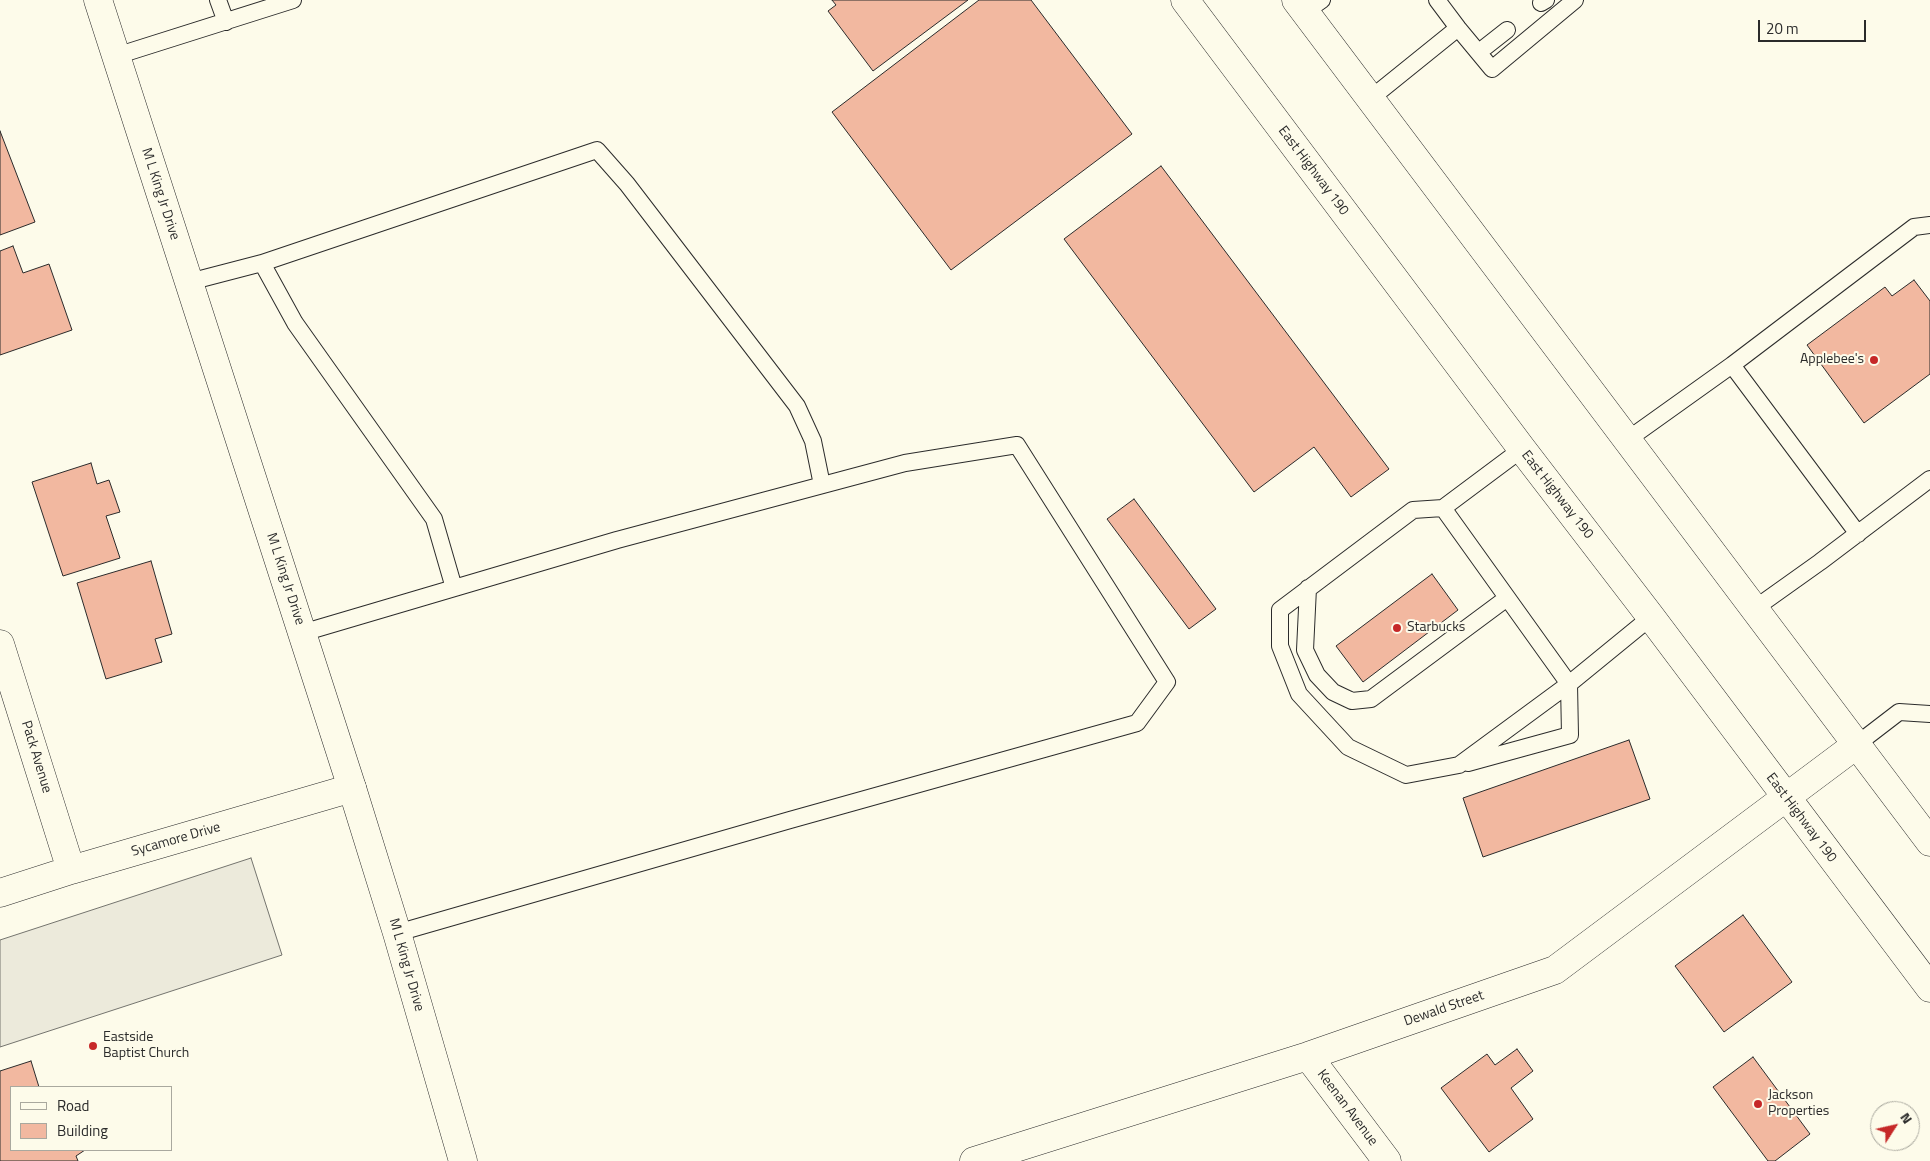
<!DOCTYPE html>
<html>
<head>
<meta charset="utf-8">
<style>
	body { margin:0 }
	#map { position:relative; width:1930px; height:1161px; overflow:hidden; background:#fdfbea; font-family:"Titillium Web",sans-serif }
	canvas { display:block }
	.legend { position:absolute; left:10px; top:1086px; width:162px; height:65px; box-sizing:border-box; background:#fdfbea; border:1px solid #a9a89e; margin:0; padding:6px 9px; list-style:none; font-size:15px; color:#2b2b2b }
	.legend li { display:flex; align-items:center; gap:10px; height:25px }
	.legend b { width:25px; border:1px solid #a9a89e }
	.north { position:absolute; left:1870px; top:1101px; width:50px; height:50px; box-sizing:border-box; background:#fdfbea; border:1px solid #a9a89e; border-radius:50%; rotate:55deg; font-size:14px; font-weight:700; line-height:20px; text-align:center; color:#2b2b2b }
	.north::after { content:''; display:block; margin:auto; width:18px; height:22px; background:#c62828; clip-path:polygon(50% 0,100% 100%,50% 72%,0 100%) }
	.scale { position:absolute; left:1758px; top:20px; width:108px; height:22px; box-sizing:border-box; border:2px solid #2b2b2b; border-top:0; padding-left:6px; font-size:15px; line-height:18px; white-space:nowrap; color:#2b2b2b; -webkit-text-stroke:4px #fdfbea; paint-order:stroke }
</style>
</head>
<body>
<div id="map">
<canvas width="1930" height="1161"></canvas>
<ul class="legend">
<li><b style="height:6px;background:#fdfbea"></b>Road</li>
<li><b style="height:14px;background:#f2b8a0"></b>Building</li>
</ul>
<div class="north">N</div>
<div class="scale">20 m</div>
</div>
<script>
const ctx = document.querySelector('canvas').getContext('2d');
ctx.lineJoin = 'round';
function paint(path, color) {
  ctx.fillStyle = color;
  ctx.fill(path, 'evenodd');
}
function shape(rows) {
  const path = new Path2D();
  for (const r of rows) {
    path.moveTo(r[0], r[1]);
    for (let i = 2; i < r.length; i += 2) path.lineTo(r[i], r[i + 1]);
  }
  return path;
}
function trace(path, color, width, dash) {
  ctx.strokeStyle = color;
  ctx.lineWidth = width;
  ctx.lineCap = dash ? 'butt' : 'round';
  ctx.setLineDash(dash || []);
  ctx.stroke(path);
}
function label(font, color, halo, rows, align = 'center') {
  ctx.font = font + ' "Titillium Web",sans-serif';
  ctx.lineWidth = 4;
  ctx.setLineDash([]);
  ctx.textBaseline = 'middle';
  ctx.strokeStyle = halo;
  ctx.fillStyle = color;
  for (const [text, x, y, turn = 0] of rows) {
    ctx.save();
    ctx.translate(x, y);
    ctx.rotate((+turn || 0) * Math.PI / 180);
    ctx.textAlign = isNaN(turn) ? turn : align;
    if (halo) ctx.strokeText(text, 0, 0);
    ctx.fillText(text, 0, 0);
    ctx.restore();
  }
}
const parking = shape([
	[251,858,282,955,0,1047,0,940,251,858]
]);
paint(parking, '#eceadb');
trace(parking, '#74746e', 1);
const building = shape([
	[832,0,968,0,873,71,828,11,836,5,832,0],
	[979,0,1031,0,1132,134,951,270,832,112,979,0],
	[0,131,35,222,0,235,0,131],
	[1161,166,1389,469,1351,497,1314,447,1254,492,1064,239,1161,166],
	[13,246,23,273,49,264,72,330,0,355,0,251,13,246],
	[1914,280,1930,301,1930,374,1864,423,1807,345,1885,287,1892,296,1914,280],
	[91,463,97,484,109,480,120,512,106,516,120,558,63,576,32,482,91,463],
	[1134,499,1216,609,1189,629,1107,519,1134,499],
	[151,561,172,634,155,639,162,662,106,679,77,583,151,561],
	[1432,574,1458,610,1363,682,1336,646,1432,574],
	[1629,740,1650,799,1483,857,1463,798,1629,740],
	[1743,915,1792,982,1724,1032,1675,966,1743,915],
	[1517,1049,1533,1071,1511,1088,1533,1119,1489,1152,1441,1088,1487,1054,1495,1065,1517,1049],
	[1753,1057,1810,1134,1775,1161,1768,1161,1713,1087,1753,1057],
	[31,1061,39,1087,11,1087,11,1150,85,1150,76,1156,78,1161,0,1161,0,1071,31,1061]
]);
paint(building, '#f2b8a0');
trace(building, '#2b2b2b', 1);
const service = shape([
	[218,0,226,22],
	[1437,0,1458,28,1492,69,1575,0],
	[1541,3,1546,0],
	[1305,12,1322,0],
	[1479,52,1507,30],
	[116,56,293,0],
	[1370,99,1458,28],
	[262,263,597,150,627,184,797,406,813,441,822,485],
	[189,282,262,263,295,323,434,519,454,588],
	[1732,365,1858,534],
	[1627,440,1732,365,1914,227,1930,225],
	[1522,449,1443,508,1413,510,1280,610,1280,646,1299,694,1348,747,1406,775,1459,765,1569,684],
	[1443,508,1569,684,1651,617],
	[1308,588,1305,650,1317,675,1333,692,1352,701,1371,699,1507,598],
	[1754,609,1820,562,1930,479],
	[302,633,617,540,905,463,1017,445,1167,682,1137,723,790,820,397,933],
	[1856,745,1899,712,1930,714],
	[1468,763,1570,735,1569,684]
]);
const minor = shape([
	[0,644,71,870],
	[0,893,71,870,352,788],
	[1308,1056,1387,1161],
	[974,1161,1308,1056,1555,970,1856,745]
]);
const tertiary = shape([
	[98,0,352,788,397,933,463,1161]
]);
const primary = shape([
	[1185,0,1522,449,1651,617,1930,988],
	[1296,0,1930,842]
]);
trace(service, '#2b2b2b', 18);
trace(minor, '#2b2b2b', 29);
trace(tertiary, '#2b2b2b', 29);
trace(primary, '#2b2b2b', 29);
trace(service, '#fdfbea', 16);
trace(minor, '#fdfbea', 28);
trace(tertiary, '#fdfbea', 28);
trace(primary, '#fdfbea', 28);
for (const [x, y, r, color] of [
	[1874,360,5,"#c62828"],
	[1397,628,5,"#c62828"],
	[93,1046,5,"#c62828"],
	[1758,1104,5,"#c62828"]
]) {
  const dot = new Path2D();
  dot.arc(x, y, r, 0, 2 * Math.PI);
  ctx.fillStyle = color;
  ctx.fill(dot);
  trace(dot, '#fdfbea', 2);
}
label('14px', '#2b2b2b', '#fdfbea', [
	["East Highway 190",1313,171,53],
	["M L King Jr Drive",160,194,72],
	["East Highway 190",1557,495,52],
	["M L King Jr Drive",285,579,72],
	["Pack Avenue",36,757,73],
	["East Highway 190",1801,818,53],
	["Sycamore Drive",176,840,-16],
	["M L King Jr Drive",406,965,74],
	["Dewald Street",1444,1009,-19],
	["Keenan Avenue",1347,1108,53]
]);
label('14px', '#2b2b2b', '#fdfbea', [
	["Applebee's",1864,360,"right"],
	["Starbucks",1407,628],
	["Eastside",103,1038],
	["Baptist Church",103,1054],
	["Jackson",1768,1096],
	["Properties",1768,1112]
], 'left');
</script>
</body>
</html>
